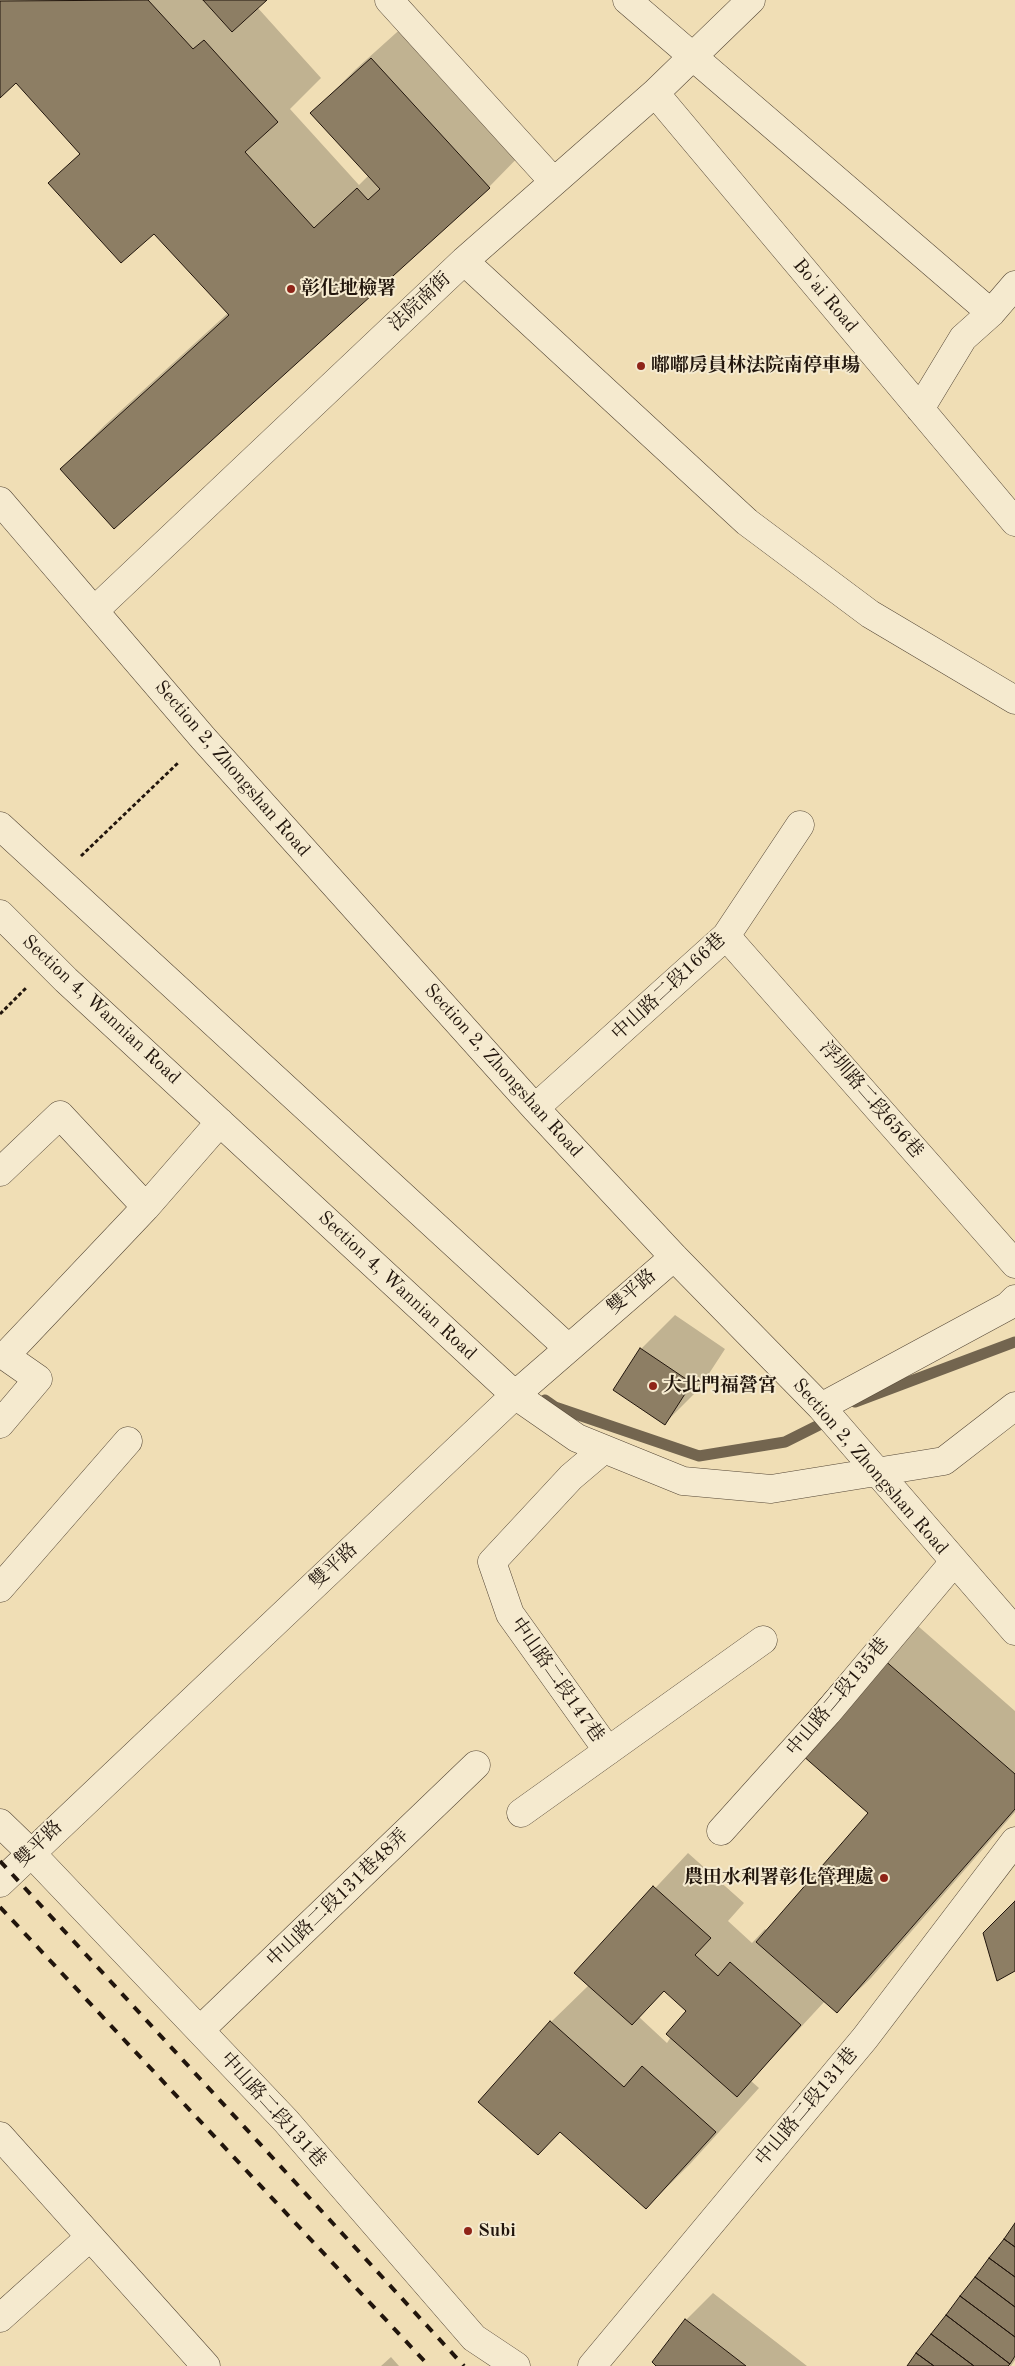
<!DOCTYPE html>
<html>
<head>
<meta charset="utf-8">
<style>
	body { margin:0 }
	canvas { display:block; background:#f0deb5 }
</style>
</head>
<body>
<canvas width="1015" height="2366"></canvas>
<script>
const ctx = document.querySelector('canvas').getContext('2d');
ctx.lineJoin = 'round';
function paint(path, color) {
  ctx.fillStyle = color;
  ctx.fill(path, 'evenodd');
}
function shape(rows) {
  const path = new Path2D();
  for (const r of rows) {
    path.moveTo(r[0], r[1]);
    for (let i = 2; i < r.length; i += 2) path.lineTo(r[i], r[i + 1]);
  }
  return path;
}
function trace(path, color, width, dash) {
  ctx.strokeStyle = color;
  ctx.lineWidth = width;
  ctx.lineCap = dash ? 'butt' : 'round';
  ctx.setLineDash(dash || []);
  ctx.stroke(path);
}
function label(font, color, halo, rows, align = 'center') {
  ctx.font = font + ' "Old Standard TT","Noto Serif TC",serif';
  ctx.lineWidth = 4;
  ctx.setLineDash([]);
  ctx.textBaseline = 'middle';
  ctx.strokeStyle = halo;
  ctx.fillStyle = color;
  for (const [text, x, y, turn = 0] of rows) {
    ctx.save();
    ctx.translate(x, y);
    ctx.rotate((+turn || 0) * Math.PI / 180);
    ctx.textAlign = isNaN(turn) ? turn : align;
    if (halo) ctx.strokeText(text, 0, 0);
    ctx.fillText(text, 0, 0);
    ctx.restore();
  }
}
paint(shape([
	[0,0,265,0,257,7,321,78,290,109,359,185,369,175,312,113,356,69,416,15,532,143,489,187,61,469,105,425,228,313,154,232,50,183,80,153,16,82,0,97],
	[675,1315,725,1349,699,1389,665,1423,641,1349],
	[902,1612,1015,1711,1015,1812,871,1978,837,2011,825,2001,751,2081,759,2088,690,2164,646,2208,561,2131,480,2102,551,2022,589,1985,576,1973,688,1853,744,1903,728,1921,752,1943,765,1929,767,1931,870,1813,786,1740],
	[665,1990,688,2011,667,2043,639,2017],
	[1015,2225,1015,2360,1011,2366,908,2366],
	[713,2293,807,2366,658,2366,654,2362,686,2320],
	[391,2357,399,2366,381,2366]
]), '#0003');
trace(shape([
	[545,1400,555,1407,699,1456,785,1442,825,1422,831,1417],
	[855,1402,1015,1342]
]), '#73654f', 11);
const building = shape([
	[148,0,193,49,204,40,278,122,245,152,314,228,357,188,368,200,380,189,310,113,371,58,490,188,114,529,60,469,229,315,154,234,121,263,48,183,80,154,16,83,0,98,0,1,148,0],
	[203,0,267,0,232,32,203,0],
	[640,1348,692,1383,665,1425,613,1390,640,1348],
	[867,1645,1015,1774,1015,1809,837,2013,756,1942,868,1813,785,1740,867,1645],
	[653,1886,711,1938,695,1955,718,1976,730,1962,801,2025,737,2097,666,2034,686,2011,664,1991,632,2025,574,1973,653,1886],
	[1015,1901,1015,1971,997,1981,983,1933,1015,1901],
	[550,2021,624,2087,642,2066,716,2132,646,2209,560,2132,538,2155,478,2102,550,2021],
	[1015,2223,1015,2247,1004,2239,1015,2223],
	[1004,2239,1015,2247,1015,2277,989,2258,1004,2239],
	[989,2258,1015,2277,1015,2307,975,2277,989,2258],
	[975,2277,1015,2307,1015,2337,960,2296,975,2277],
	[960,2296,1015,2337,1015,2356,1010,2364,946,2315,960,2296],
	[946,2315,1010,2364,1008,2366,974,2366,931,2334,946,2315],
	[685,2319,746,2366,656,2366,652,2362,685,2319],
	[931,2334,974,2366,934,2366,916,2353,931,2334],
	[916,2353,934,2366,907,2366,916,2353]
]);
paint(building, '#8d7e64');
trace(building, '#21150c', 1);
const minor = shape([
	[389,0,554,182],
	[627,0,991,313],
	[655,93,1015,522],
	[464,261,747,522,870,614,1015,700],
	[920,409,963,338,991,313,1015,285],
	[0,501,203,738,535,1108,674,1257,821,1407,1015,1631],
	[95,610,464,261,655,93,751,0],
	[0,826,568,1348],
	[0,914,66,980,515,1395,577,1438,683,1481,771,1489,944,1461,1015,1406],
	[726,936,1015,1264],
	[535,1108,726,936,800,825],
	[0,1172,60,1115,146,1207,220,1122],
	[821,1407,1008,1306,1015,1299],
	[0,1424,38,1379,5,1356,146,1207],
	[604,1449,571,1477,492,1562,510,1614,608,1751],
	[0,1588,128,1441],
	[521,1813,763,1640],
	[0,1823,30,1852,286,2121,474,2338,516,2366],
	[721,1831,828,1712,954,1562],
	[0,1883,515,1395,674,1257],
	[200,2030,476,1765],
	[0,2136,206,2366],
	[0,2318,90,2237],
	[592,2366,865,2038,1015,1841]
]);
trace(minor, '#554736', 29);
trace(shape([
	[81,856,179,762],
	[0,1014,26,988]
]), '#21150c', 3, [4, 2.5]);
trace(minor, '#f5eacf', 28);
trace(shape([
	[0,1861,464,2366],
	[0,1907,429,2366]
]), '#21150c', 4, [9, 9]);
for (const [x, y, r, color] of [
	[291,289,5,"#8f2418"],
	[641,366,5,"#8f2418"],
	[653,1386,5,"#8f2418"],
	[884,1878,5,"#8f2418"],
	[468,2231,5,"#8f2418"]
]) {
  const dot = new Path2D();
  dot.arc(x, y, r, 0, 2 * Math.PI);
  ctx.fillStyle = color;
  ctx.fill(dot);
  trace(dot, '#f5eacf', 2);
}
label('bold 19px', '#21150c', '#f5eacf', [
	["彰化地檢署",301,289],
	["嘟嘟房員林法院南停車場",651,366],
	["大北門福營宮",663,1386],
	["農田水利署彰化管理處",874,1878,"right"],
	["Subi",478,2231]
], 'left');
label('19px', '#21150c', '#f5eacf', [
	["Bo'ai Road",825,296,50],
	["法院南街",420,302,-43],
	["Section 2, Zhongshan Road",232,769,49],
	["中山路二段166巷",669,987,-43],
	["Section 4, Wannian Road",101,1010,43],
	["Section 2, Zhongshan Road",503,1071,48],
	["浮圳路二段656巷",871,1100,49],
	["Section 4, Wannian Road",397,1286,43],
	["雙平路",632,1292,-41],
	["Section 2, Zhongshan Road",870,1467,49],
	["雙平路",334,1566,-43],
	["中山路二段147巷",557,1680,55],
	["中山路二段135巷",838,1697,-50],
	["雙平路",39,1844,-44],
	["中山路二段131巷48弄",338,1898,-44],
	["中山路二段131巷",807,2107,-50],
	["中山路二段131巷",273,2110,48]
]);
</script>
</body>
</html>
